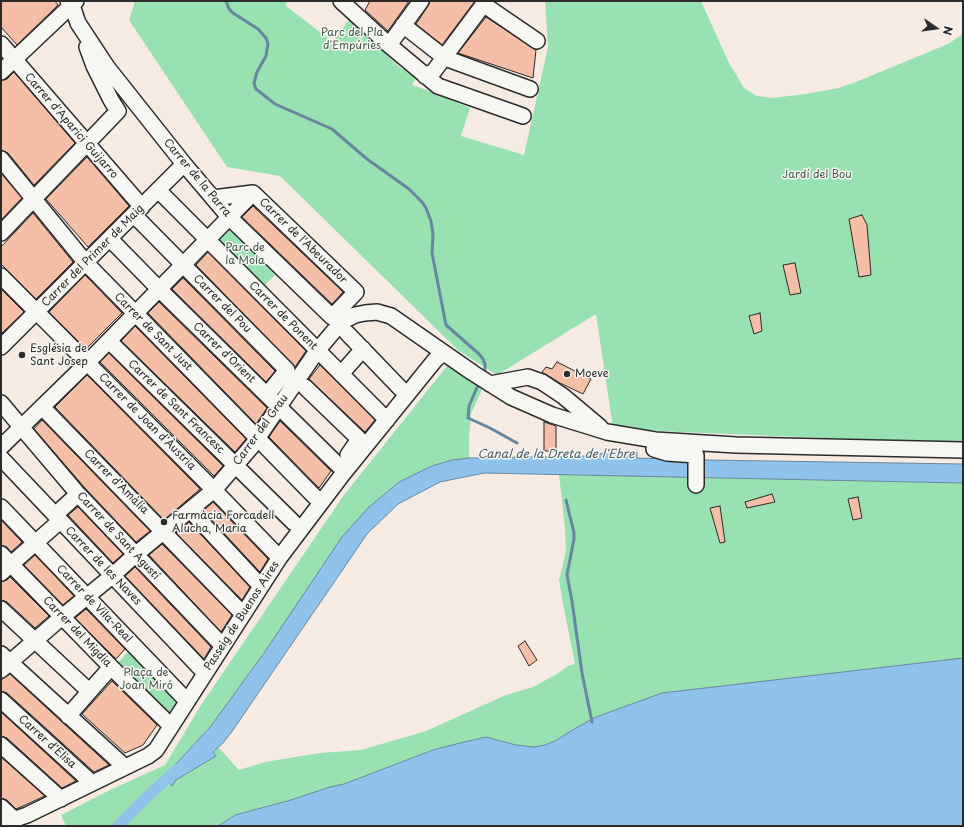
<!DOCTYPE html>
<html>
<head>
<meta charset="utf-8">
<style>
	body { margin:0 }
	#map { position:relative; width:964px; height:827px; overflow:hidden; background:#f6ebe3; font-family:"Playpen Sans",sans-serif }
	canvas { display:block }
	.frame { position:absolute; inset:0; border:2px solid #2b2b2b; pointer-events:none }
	.north { position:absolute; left:916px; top:8px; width:40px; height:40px; -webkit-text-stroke:3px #f6f6f2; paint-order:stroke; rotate:103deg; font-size:11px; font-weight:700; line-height:16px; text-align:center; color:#2b2b2b }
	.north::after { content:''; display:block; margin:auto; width:14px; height:18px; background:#2b2b2b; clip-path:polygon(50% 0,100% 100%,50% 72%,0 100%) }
</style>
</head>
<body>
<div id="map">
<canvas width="964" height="827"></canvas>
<div class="frame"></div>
<div class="north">N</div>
</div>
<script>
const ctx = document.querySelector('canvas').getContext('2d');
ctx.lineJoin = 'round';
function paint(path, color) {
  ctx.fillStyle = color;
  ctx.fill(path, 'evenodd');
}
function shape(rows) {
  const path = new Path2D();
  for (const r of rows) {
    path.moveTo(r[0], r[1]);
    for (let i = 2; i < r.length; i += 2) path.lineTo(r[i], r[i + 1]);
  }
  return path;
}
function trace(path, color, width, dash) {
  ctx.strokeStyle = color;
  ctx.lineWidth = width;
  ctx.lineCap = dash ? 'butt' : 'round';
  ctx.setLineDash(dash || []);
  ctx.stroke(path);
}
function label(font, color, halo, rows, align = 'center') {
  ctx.font = font + ' "Playpen Sans",sans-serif';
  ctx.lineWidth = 3;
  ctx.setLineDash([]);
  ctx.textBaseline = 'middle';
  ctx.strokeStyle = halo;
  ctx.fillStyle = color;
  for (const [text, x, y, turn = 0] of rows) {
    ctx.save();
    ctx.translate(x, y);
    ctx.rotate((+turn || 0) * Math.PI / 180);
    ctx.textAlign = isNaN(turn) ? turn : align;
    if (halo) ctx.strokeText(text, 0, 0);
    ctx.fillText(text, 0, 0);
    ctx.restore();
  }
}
paint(shape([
	[135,1,287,1,286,6,333,42,350,18,398,66,416,78,412,85,427,90,470,108,461,136,524,155,548,47,545,1,701,1,728,61,744,88,757,96,772,98,805,94,839,88,856,82,948,44,963,34,963,442,921,442,680,432,613,428,596,314,497,375,459,351,280,176,227,167,129,20],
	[229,220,280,270,261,289,212,239],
	[447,366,483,387,471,414,469,438,469,458,452,460,432,466,399,482,368,508,211,726,164,777,171,785,176,780,216,756,212,752,218,747,239,770,265,762,320,753,361,750,426,731,506,695,533,687,557,674,568,666,575,664,563,604,559,580,566,551,565,529,559,474,963,483,963,658,662,693,596,717,576,728,555,741,545,745,534,747,516,745,486,737,456,744,433,750,344,784,330,787,291,800,235,815,218,826,66,826,61,815,110,790,165,765,201,705,344,495],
	[131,648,182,701,170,720,116,665]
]), '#98e1b0');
const water = shape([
	[618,451,637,452,637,458,706,460,963,464,963,483,484,473,440,482,398,504,367,534,233,730,223,743,213,752,216,756,176,780,172,786,164,777,211,726,264,653,342,537,368,508,399,482,432,466,452,460,469,458,593,456,606,452,618,451],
	[963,658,963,826,218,826,235,815,291,800,330,787,344,784,433,750,456,744,486,737,516,745,534,747,545,745,555,741,576,728,596,717,662,693,963,658]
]);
paint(water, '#8fc3ec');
trace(water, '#67869f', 1);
trace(shape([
	[226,1,229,9,233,13,258,29,266,38,268,44,266,56,257,72,254,83,256,89,275,104,332,129,367,159,409,189,422,202,426,208,431,221,433,234,432,253,446,325,479,354,483,359,485,364,485,370],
	[479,383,469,406,468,418,490,428,517,443],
	[566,500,574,533,574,539,567,575,572,601,582,673,592,722]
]), '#67869f', 3);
trace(shape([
	[118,826,152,792,177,770]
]), '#8fc3ec', 11);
const building = shape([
	[1,1,55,1,58,5,17,45,1,27,1,1],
	[370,1,409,1,388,31,365,10,370,1],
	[430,1,475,1,442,45,416,24,428,6,430,1],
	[486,17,536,50,533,78,458,53,486,17],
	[14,72,75,143,34,185,8,153,1,150,1,81,7,79,14,72],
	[87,157,129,206,88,247,46,199,87,157],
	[1,173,22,198,1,220,1,173],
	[253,206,343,292,332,304,242,217,253,206],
	[33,213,73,262,36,299,1,264,1,247,33,213],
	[862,215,867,225,871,275,859,277,849,219,862,215],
	[208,252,306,351,295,367,196,265,208,252],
	[795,263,801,293,790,295,783,265,795,263],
	[85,275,122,313,86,349,49,312,85,275],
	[183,278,275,371,266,382,172,289,183,278],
	[1,289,24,312,1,334,1,289],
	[159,302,267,408,256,424,148,313,159,302],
	[760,313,762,331,754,334,749,316,760,313],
	[135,326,246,439,235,452,121,341,135,326],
	[109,353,223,466,214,476,100,362,109,353],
	[557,362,591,379,583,394,560,383,542,372,546,367,552,369,557,362],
	[320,365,375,420,365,432,309,379,320,365],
	[87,375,200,489,164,520,55,407,87,375],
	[42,420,150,531,136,542,85,488,34,429,42,420],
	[280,421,331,471,319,488,269,437,280,421],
	[544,422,556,426,556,451,544,451,544,422],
	[772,494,775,502,747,508,745,502,772,494],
	[858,497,862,518,853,520,848,499,858,497],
	[213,502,268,559,260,572,203,511,213,502],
	[720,506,725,542,720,543,710,508,720,506],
	[78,507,123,554,113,563,68,515,78,507],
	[1,520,22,542,11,552,7,547,1,545,1,520],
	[189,522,250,587,242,600,176,533,189,522],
	[162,544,232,615,221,632,149,555,162,544],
	[35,555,74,596,63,605,24,565,35,555],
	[135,567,211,647,204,659,125,576,135,567],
	[10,577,49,616,35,628,7,602,1,600,1,582,7,580,10,577],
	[86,609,125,649,116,659,75,618,86,609],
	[525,641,537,660,529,666,518,646,525,641],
	[10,674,62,722,109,765,94,772,7,693,1,691,1,680,10,674],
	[112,681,157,725,143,745,125,753,82,714,112,681],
	[1,712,76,781,62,788,7,738,1,736,1,712],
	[1,757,45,796,16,809,7,800,1,798,1,757]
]);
paint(building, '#f4bea7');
trace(building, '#2b2b2b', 1);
const minor = shape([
	[68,1,72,5,78,23,107,67,184,164,229,217,332,317,356,292,253,193],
	[341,1,389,45,438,86,523,116],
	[483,4,537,41],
	[403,25,445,58,530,89],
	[1,44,142,207],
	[389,45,421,1],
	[1,72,76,1],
	[425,76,434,71,486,1],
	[1,159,86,263,315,497],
	[158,190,387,420],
	[213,198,253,193],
	[134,215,287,370,267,395],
	[1,233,118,111,111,100,94,66,87,47],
	[110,239,159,289,339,466],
	[1,276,214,490,274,552],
	[347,333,401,389],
	[109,341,294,523],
	[1,347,184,164],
	[341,374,363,349],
	[490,384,528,377,542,382,563,396,600,427],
	[305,387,359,439,348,455],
	[1,403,78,494,218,641],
	[42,407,239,610],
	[1,447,87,363,253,193],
	[654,449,667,453,696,455,696,485],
	[1,458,205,673],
	[1,507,187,701],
	[190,510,256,581],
	[55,515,78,494],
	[1,554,111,667,171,726],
	[1,573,60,521],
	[1,609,89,691],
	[1,654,125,767],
	[1,670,62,617,112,576,135,555,214,490,252,446,317,351,333,332,345,320,355,315,365,313,377,312,391,316,473,373,511,397,552,415,607,432,655,440,736,445,963,450],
	[1,700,92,783],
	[68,716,111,667],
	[1,745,61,799],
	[1,807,15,820],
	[1,824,27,815,148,756,156,750,280,557,342,475,435,360,443,353]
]);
trace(minor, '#2b2b2b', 18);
trace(minor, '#f6f6f2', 15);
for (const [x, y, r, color] of [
	[22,355,4,"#2b2b2b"],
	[567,374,4,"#2b2b2b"],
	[164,522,4,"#2b2b2b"]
]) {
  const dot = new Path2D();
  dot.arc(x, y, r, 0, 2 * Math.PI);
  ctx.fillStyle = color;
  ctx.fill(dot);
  trace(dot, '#f6f6f2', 1.5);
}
label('11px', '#46584c', '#f6f6f2', [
	["Parc del Pla",352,33],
	["d'Empúries",352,46],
	["Jardí del Bou",817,175],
	["Parc de",245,248],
	["la Mola",245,261],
	["Plaça de",146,673],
	["Joan Miró",146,686]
]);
label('11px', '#2b2b2b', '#f6f6f2', [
	["Carrer d'Aparici Guijarro",71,126,49],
	["Carrer de la Parra",197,178,50],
	["Carrer de l'Abeurador",303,241,44],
	["Carrer del Primer de Maig",93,256,-45],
	["Carrer del Pou",222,304,45],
	["Carrer de Ponent",283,316,45],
	["Carrer de Sant Just",153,332,45],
	["Carrer d'Orient",224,353,44],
	["Carrer de Sant Francesc",176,407,44],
	["Carrer de Joan d'Àustria",147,422,45],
	["Carrer del Grau",261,430,-54],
	["Carrer d'Amàlia",116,482,45],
	["Carrer de Sant Agustí",118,536,47],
	["Carrer de les Naves",103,566,46],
	["Carrer de Vila-Real",94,604,46],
	["Passeig de Buenos Aires",242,616,-57],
	["Carrer del Migdia",77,632,46],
	["Carrer d'Elisa",47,742,42]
]);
label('11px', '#2b2b2b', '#f6f6f2', [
	["Església de",30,349],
	["Sant Josep",30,362],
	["Moeve",575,374],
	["Farmàcia Forcadell",172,516],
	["Alucha, Maria",172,529]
], 'left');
label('italic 12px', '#495965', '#f6f6f2', [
	["Canal de la Dreta de l'Ebre",556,455]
]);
</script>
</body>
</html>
